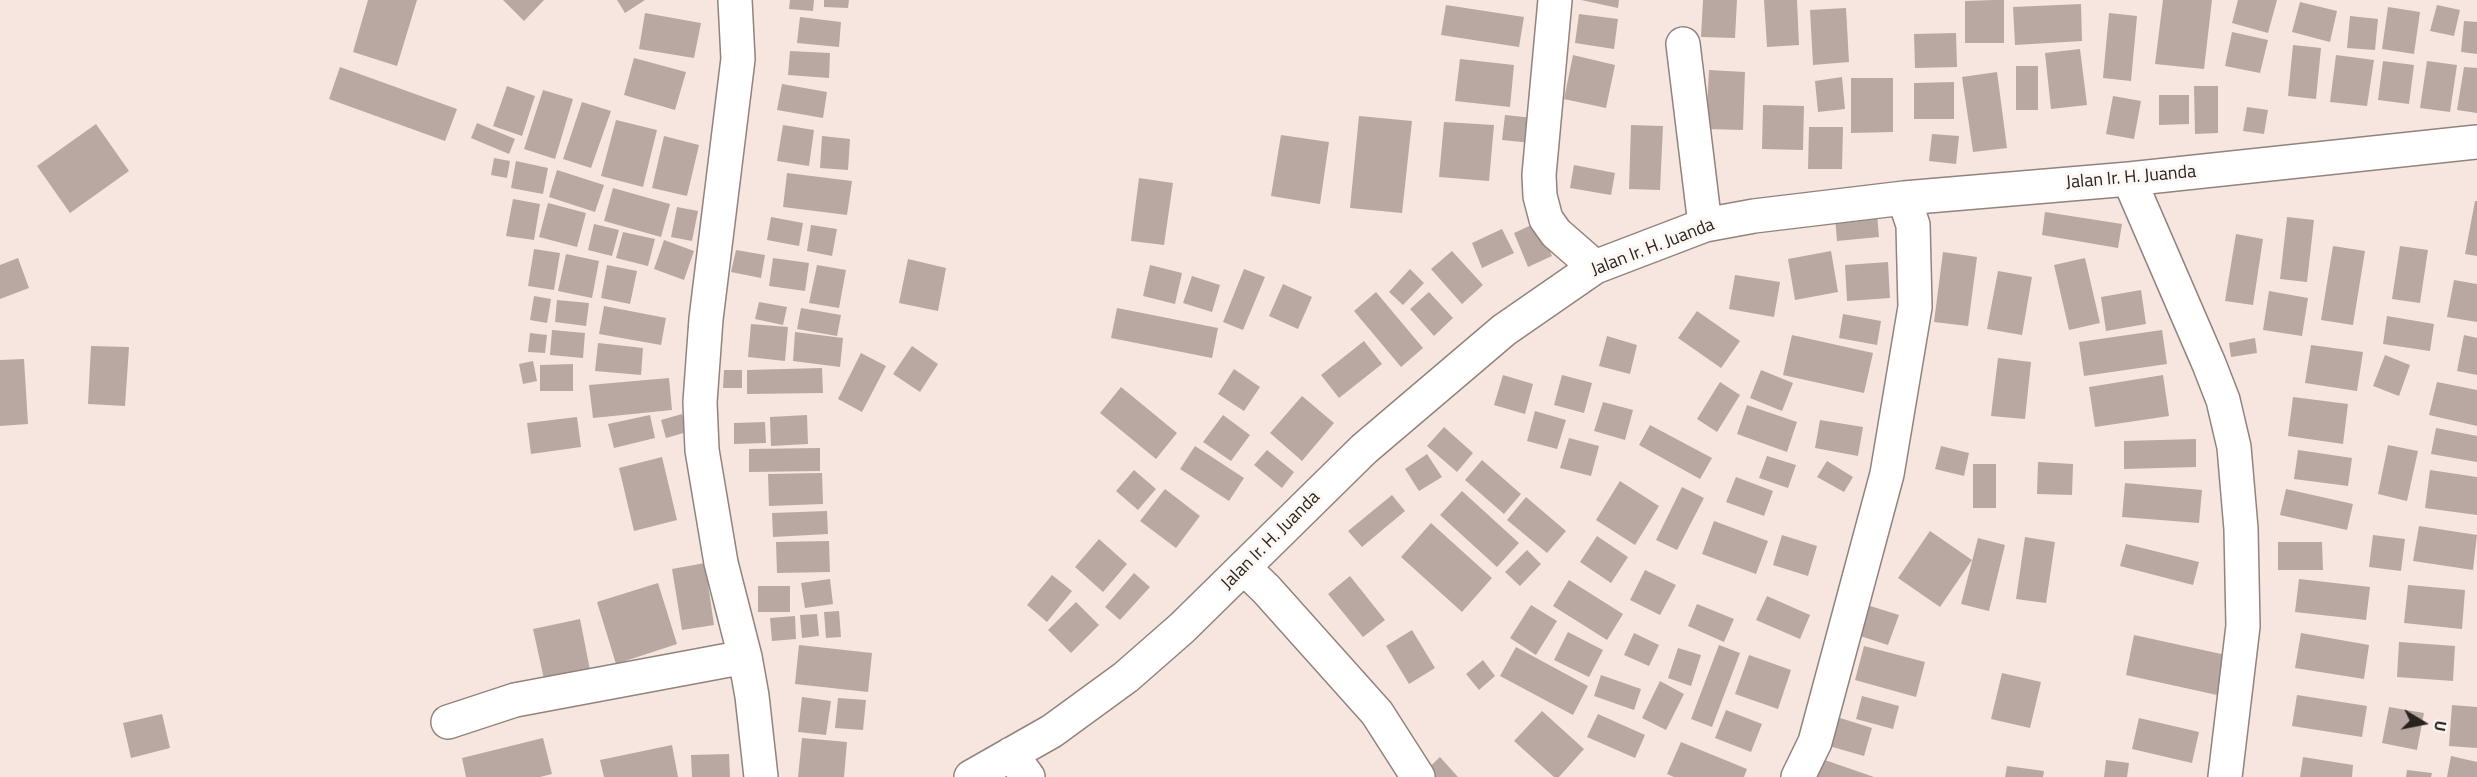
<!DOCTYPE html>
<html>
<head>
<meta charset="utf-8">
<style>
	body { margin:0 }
	#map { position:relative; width:2477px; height:777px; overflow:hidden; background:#f7e6df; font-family:"Titillium Web",sans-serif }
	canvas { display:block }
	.north { position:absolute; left:2393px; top:693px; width:60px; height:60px; -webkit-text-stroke:4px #fdf6f3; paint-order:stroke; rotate:100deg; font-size:16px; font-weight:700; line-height:24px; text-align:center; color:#292320 }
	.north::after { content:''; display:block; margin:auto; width:21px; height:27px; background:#292320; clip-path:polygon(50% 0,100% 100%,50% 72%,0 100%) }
</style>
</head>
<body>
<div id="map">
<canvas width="2477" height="777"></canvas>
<div class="north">U</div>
</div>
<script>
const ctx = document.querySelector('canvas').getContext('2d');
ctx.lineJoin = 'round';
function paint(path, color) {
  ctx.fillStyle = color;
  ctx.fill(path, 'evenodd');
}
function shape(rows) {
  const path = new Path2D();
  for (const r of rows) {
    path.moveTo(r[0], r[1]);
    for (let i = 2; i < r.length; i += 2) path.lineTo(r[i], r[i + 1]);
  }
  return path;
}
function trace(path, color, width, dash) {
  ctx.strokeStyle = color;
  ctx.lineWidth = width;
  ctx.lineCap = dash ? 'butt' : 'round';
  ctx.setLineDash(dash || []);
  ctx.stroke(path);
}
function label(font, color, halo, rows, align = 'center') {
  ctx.font = font + ' "Titillium Web",sans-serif';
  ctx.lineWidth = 6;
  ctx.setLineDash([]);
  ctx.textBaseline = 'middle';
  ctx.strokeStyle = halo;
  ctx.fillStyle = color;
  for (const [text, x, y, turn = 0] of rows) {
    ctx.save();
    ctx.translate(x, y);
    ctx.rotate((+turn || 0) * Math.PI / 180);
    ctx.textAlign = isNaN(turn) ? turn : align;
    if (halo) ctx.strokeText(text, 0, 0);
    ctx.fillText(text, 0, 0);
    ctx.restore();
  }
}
paint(shape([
	[368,0,417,0,397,66,353,52],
	[503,0,544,0,524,21],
	[617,0,645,0,625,13],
	[790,0,814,0,813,11,789,9],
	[824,0,849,0,848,8,824,7],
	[1581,0,1619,0,1618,8],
	[1703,0,1737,0,1735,38,1701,37],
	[1764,0,1797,0,1799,45,1767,47],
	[1994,0,2004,0,2004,43,1965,43,1965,1],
	[2163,0,2212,0,2204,69,2155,64],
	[2238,0,2277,0,2268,33,2232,23],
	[2300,2,2337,11,2330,42,2292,32],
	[2081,4,2082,41,2015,45,2013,7],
	[1446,5,1524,17,1519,47,1441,35],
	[2437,5,2460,10,2454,36,2430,31],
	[2388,7,2420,12,2414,54,2382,49],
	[1846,8,1849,62,1813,65,1810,10],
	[645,13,701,23,694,58,639,49],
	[2109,13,2137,16,2131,81,2103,78],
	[1579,14,1618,19,1614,49,1575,43],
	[2350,16,2378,19,2375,50,2347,48],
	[800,17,841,22,839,47,797,43],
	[2464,21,2477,22,2477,54,2461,52],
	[2232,32,2268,40,2260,73,2225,66],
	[1956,33,1957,67,1915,68,1914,34],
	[2293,45,2321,48,2316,99,2288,96],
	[2080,49,2087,105,2051,109,2045,53],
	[790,51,830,53,829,78,788,75],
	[1573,55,1615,65,1606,108,1564,99],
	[2336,55,2374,60,2367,106,2330,102],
	[634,58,686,72,675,110,624,95],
	[1460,59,1514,65,1510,107,1455,101],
	[2383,61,2414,65,2409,104,2378,100],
	[2427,61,2457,65,2450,112,2420,108],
	[2016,66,2038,66,2038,110,2016,110],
	[340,67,457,109,445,141,329,99],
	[2464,67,2477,68,2477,113,2457,110],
	[1709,70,1745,72,1743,130,1706,129],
	[1997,72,2007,148,1973,152,1962,77],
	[1842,77,1845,109,1818,112,1815,81],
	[1851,78,1893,78,1893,132,1851,133],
	[1954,82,1954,119,1914,119,1914,83],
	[782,84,827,92,823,118,777,110],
	[507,86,535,96,522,136,493,126],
	[2194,86,2218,86,2218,133,2195,134],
	[543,90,573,99,555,159,524,149],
	[2159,95,2189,95,2189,124,2159,125],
	[2113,96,2141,101,2134,139,2106,134],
	[582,102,611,111,591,168,563,159],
	[1763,105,1804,106,1803,150,1762,149],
	[2247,107,2268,110,2264,134,2243,131],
	[1505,115,1534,118,1531,143,1502,140],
	[1359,116,1412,121,1402,213,1350,208],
	[616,120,657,130,643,187,601,176],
	[1444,122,1494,125,1489,181,1439,177],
	[477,123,515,139,509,154,471,138],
	[96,124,129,171,70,213,37,166],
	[783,125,814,130,809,166,777,161],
	[1631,125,1663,126,1660,190,1629,189],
	[1809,127,1843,127,1842,169,1808,169],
	[1932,134,1959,136,1956,164,1929,161],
	[1281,135,1329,142,1320,204,1271,196],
	[664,136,699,145,687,196,652,188],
	[822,136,850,139,848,170,820,168],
	[494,158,510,161,507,178,491,175],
	[516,161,548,168,543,194,511,188],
	[1574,165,1615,173,1611,195,1570,188],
	[557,170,604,185,595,212,549,197],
	[787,173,852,181,847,215,783,207],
	[1139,178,1173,183,1164,245,1131,241],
	[613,188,670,204,661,237,604,221],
	[513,199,540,204,534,240,506,236],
	[2475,201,2477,201,2477,256,2465,254],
	[548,203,586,213,577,247,539,237],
	[677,207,698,211,692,241,671,237],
	[2045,212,2122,224,2118,248,2042,235],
	[1877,213,1879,237,1837,241,1835,217],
	[771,217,803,223,799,246,767,240],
	[2287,217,2314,220,2307,282,2280,279],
	[1538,222,1552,256,1528,267,1514,233],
	[594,224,619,230,612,256,588,250],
	[811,225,837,229,832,256,807,251],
	[1502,229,1514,253,1482,268,1472,243],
	[623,232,655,239,648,266,616,258],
	[2236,234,2263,239,2253,305,2225,301],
	[664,240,694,251,684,280,654,269],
	[2333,246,2365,251,2353,325,2321,320],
	[2400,246,2428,250,2420,303,2392,299],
	[534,249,560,253,554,290,528,286],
	[736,250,765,255,761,278,731,272],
	[1452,251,1483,285,1462,304,1431,269],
	[1831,251,1838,292,1795,300,1788,259],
	[1943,252,1977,257,1968,326,1934,322],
	[566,254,599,261,592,298,558,291],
	[18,258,29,288,0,299,0,265],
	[773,258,809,263,805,291,769,286],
	[2085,258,2100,323,2069,330,2054,265],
	[908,259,946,268,938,311,899,303],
	[1888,262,1890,298,1847,301,1845,265],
	[607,265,637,271,630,304,601,298],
	[817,265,846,270,839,308,809,303],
	[1150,265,1182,273,1175,304,1143,296],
	[1244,269,1265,277,1243,330,1223,322],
	[1410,269,1424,283,1403,305,1389,292],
	[1998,271,2032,277,2022,335,1987,329],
	[1735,275,1780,282,1774,317,1729,309],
	[1192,276,1220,285,1212,312,1183,303],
	[2454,280,2477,284,2477,322,2447,317],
	[1283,284,1312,297,1298,329,1269,316],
	[2141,290,2146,324,2106,331,2101,297],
	[2269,291,2308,298,2302,336,2263,330],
	[1376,292,1423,348,1401,367,1354,311],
	[1429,292,1453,318,1434,336,1410,309],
	[534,296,551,299,547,323,530,320],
	[557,300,589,303,586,326,555,322],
	[759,302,787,307,783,325,755,319],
	[604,306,666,318,661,345,599,334],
	[801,308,841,315,837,336,797,329],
	[1117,308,1218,328,1212,358,1111,338],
	[1697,311,1740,341,1721,368,1678,338],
	[1843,314,1881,321,1877,345,1839,338],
	[2387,316,2434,324,2430,351,2383,344],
	[751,324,788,327,785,361,748,357],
	[552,330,585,333,583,358,550,355],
	[2162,330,2167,364,2084,376,2079,342],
	[795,332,843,338,840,367,793,361],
	[530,333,547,335,545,353,528,352],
	[1792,335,1873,353,1864,393,1783,375],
	[2464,335,2477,338,2477,375,2457,371],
	[1607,336,1637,345,1630,374,1599,366],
	[2255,338,2257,353,2231,357,2229,343],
	[1364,341,1382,364,1339,398,1321,375],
	[598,343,643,348,641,375,595,371],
	[2311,345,2363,352,2357,391,2305,383],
	[91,346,129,347,125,406,88,404],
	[912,346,938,364,920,392,893,374],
	[861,353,886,366,862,412,838,399],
	[2385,355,2410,365,2399,396,2373,386],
	[1998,358,2031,362,2025,419,1991,416],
	[24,359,28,424,0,426,0,360],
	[533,361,537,381,523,384,519,364],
	[573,364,573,391,540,391,540,365],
	[822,368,823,393,747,394,747,370],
	[1234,369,1260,387,1244,411,1218,394],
	[724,370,742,370,742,388,723,388],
	[1761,370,1793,383,1782,411,1750,398],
	[1503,375,1533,384,1525,414,1494,405],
	[1562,375,1592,383,1584,413,1554,405],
	[2163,375,2169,416,2095,427,2089,387],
	[669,378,672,410,593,418,589,385],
	[1720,382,1740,395,1717,432,1697,419],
	[2437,382,2477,390,2477,426,2429,415],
	[1121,387,1177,433,1156,459,1100,413],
	[1302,396,1334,423,1302,461,1270,433],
	[2293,397,2348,404,2343,444,2288,436],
	[1603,402,1633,410,1625,440,1594,431],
	[1747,405,1797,422,1787,452,1737,434],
	[1535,411,1566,420,1557,449,1527,441],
	[682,414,687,432,666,438,661,420],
	[650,415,655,438,614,448,608,424],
	[807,415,808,444,771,446,770,417],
	[1223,415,1250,435,1231,461,1203,442],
	[577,417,581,447,531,454,527,423],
	[1820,420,1863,427,1858,456,1815,448],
	[765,422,766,443,734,444,734,423],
	[1650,425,1712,458,1700,479,1639,445],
	[1444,427,1473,453,1457,472,1427,446],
	[2436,428,2477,436,2477,462,2431,454],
	[1569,438,1599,446,1591,476,1560,468],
	[2196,439,2196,467,2124,469,2124,441],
	[2388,445,2418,451,2407,501,2378,494],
	[1195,446,1244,478,1229,501,1180,469],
	[1941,446,1969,453,1964,476,1935,469],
	[820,448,820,471,749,472,749,449],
	[1267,450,1294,472,1282,488,1254,465],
	[2298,450,2352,458,2348,486,2294,479],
	[1427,454,1442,477,1419,491,1405,469],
	[1767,456,1796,465,1788,488,1759,478],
	[662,457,677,520,634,531,619,468],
	[1482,460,1521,494,1504,514,1465,480],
	[1827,461,1853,477,1844,492,1817,477],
	[2038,462,2073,464,2072,495,2037,494],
	[1973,464,1996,464,1996,508,1973,508],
	[1134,470,1156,489,1138,510,1116,491],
	[2430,470,2477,477,2477,515,2425,508],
	[822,473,823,504,769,506,768,474],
	[1736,477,1773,491,1764,516,1726,502],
	[1620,481,1659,506,1635,545,1596,520],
	[2125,483,2202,490,2199,523,2122,517],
	[1682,487,1704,498,1677,550,1656,540],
	[1165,489,1200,516,1176,548,1140,521],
	[2286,489,2353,504,2347,530,2280,515],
	[1462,491,1519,543,1497,567,1440,515],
	[1392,495,1405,511,1362,547,1348,531],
	[1526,497,1566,531,1547,553,1507,520],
	[827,511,828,534,773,537,772,513],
	[1714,521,1768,541,1756,574,1702,554],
	[1431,523,1492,578,1462,612,1401,557],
	[2419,526,2477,535,2473,570,2413,561],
	[1930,531,1972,560,1940,607,1898,578],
	[1782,535,1817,546,1808,576,1773,565],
	[2373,535,2405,539,2401,571,2369,567],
	[1597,536,1628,557,1611,583,1580,562],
	[2025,537,2055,542,2046,603,2016,599],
	[1978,538,2005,545,1989,611,1961,604],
	[1099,539,1127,564,1103,592,1075,567],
	[829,541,830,572,777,573,776,542],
	[2278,542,2322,542,2323,570,2278,570],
	[2126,544,2199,562,2193,585,2120,566],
	[1527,550,1541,564,1520,586,1505,572],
	[705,563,714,625,682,630,672,569],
	[1645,570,1676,585,1660,615,1630,600],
	[1134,573,1150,587,1120,620,1105,607],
	[1052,575,1072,591,1047,622,1027,605],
	[1350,576,1385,620,1363,637,1328,594],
	[830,579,833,604,805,608,801,583],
	[2299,579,2370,587,2366,620,2295,612],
	[1569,580,1623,614,1607,640,1553,606],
	[658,583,677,644,616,664,597,602],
	[2408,585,2465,590,2462,629,2404,623],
	[758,586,790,586,790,612,758,612],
	[1767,596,1810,615,1800,639,1756,620],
	[1076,602,1099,625,1071,653,1048,630],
	[1697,604,1734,619,1724,642,1688,626],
	[1864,604,1899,615,1888,645,1854,634],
	[1531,605,1557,621,1536,655,1510,638],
	[839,611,841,637,826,638,824,612],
	[817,614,819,636,802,638,800,615],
	[795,616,796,639,772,641,770,618],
	[580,619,590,670,544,679,533,629],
	[1412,630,1435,668,1409,684,1386,646],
	[1568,632,1603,650,1589,677,1554,660],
	[1634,633,1659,645,1649,666,1624,655],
	[2301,633,2369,645,2364,679,2295,668],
	[2134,635,2226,655,2217,695,2126,675],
	[2399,642,2455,646,2453,681,2397,677],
	[799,645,872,653,868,692,795,684],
	[1719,645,1740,653,1712,727,1691,719],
	[1864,646,1925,662,1916,697,1855,680],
	[1516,647,1588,686,1573,715,1500,676],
	[1678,648,1701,655,1691,686,1668,678],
	[1749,655,1791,670,1778,709,1735,694],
	[1483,660,1495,676,1479,690,1466,674],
	[2002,673,2041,682,2030,728,1991,719],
	[1601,675,1641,689,1634,710,1594,696],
	[1660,681,1684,694,1666,730,1642,718],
	[2297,695,2367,706,2362,737,2292,726],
	[1862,696,1899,706,1893,729,1856,719],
	[802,697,831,701,826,735,798,732],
	[838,698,866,700,863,730,835,728],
	[2452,705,2477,707,2477,748,2449,746],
	[2389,707,2424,713,2417,750,2382,743],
	[1726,710,1762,724,1751,752,1715,738],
	[1542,711,1584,749,1559,777,1554,777,1514,741],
	[162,714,170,748,131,758,123,723],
	[1598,714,1645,735,1635,758,1587,737],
	[1837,717,1872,728,1864,756,1829,746],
	[2139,718,2199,732,2192,763,2132,749],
	[543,738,552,774,540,777,466,777,462,758],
	[802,738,847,742,844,777,798,777],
	[1681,742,1747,769,1744,777,1674,777,1667,774],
	[672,745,678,777,604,777,600,760],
	[729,754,730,777,692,777,691,755],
	[2451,756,2477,762,2477,777,2447,777],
	[1440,757,1458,777,1421,777,1420,776],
	[2303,757,2353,765,2352,777,2300,777],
	[1819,758,1874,777,1812,777],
	[2106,760,2129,763,2127,777,2104,777],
	[2007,766,2044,771,2043,777,2005,777],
	[2407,770,2432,773,2431,777,2406,777]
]), '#b9a8a1');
const minor = shape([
	[735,0,738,59,706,319,700,402,702,450,721,563,745,657,752,696,761,777],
	[1555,0,1539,175,1540,196,1546,219,1556,233,1595,267],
	[1683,44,1705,225],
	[2129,179,2209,364,2223,400,2234,447,2241,529,2243,626,2225,777],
	[1244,568,1266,589,1377,713,1418,777],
	[448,722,515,700,745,657],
	[1011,754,1028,777],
	[971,777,1052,731,1126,677,1182,628,1364,449,1504,330,1595,267,1705,225,1754,216,1904,198,2129,179,2477,142],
	[1798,777,1815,742,1887,474,1915,307,1913,225,1904,198]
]);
trace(minor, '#92837c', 36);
trace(minor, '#fff', 33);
label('18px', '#292320', '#fdf6f3', [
	["Jalan Ir. H. Juanda",2131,178,-5],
	["Jalan Ir. H. Juanda",1653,248,-21],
	["Jalan Ir. H. Juanda",1271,541,-45]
]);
</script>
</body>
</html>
